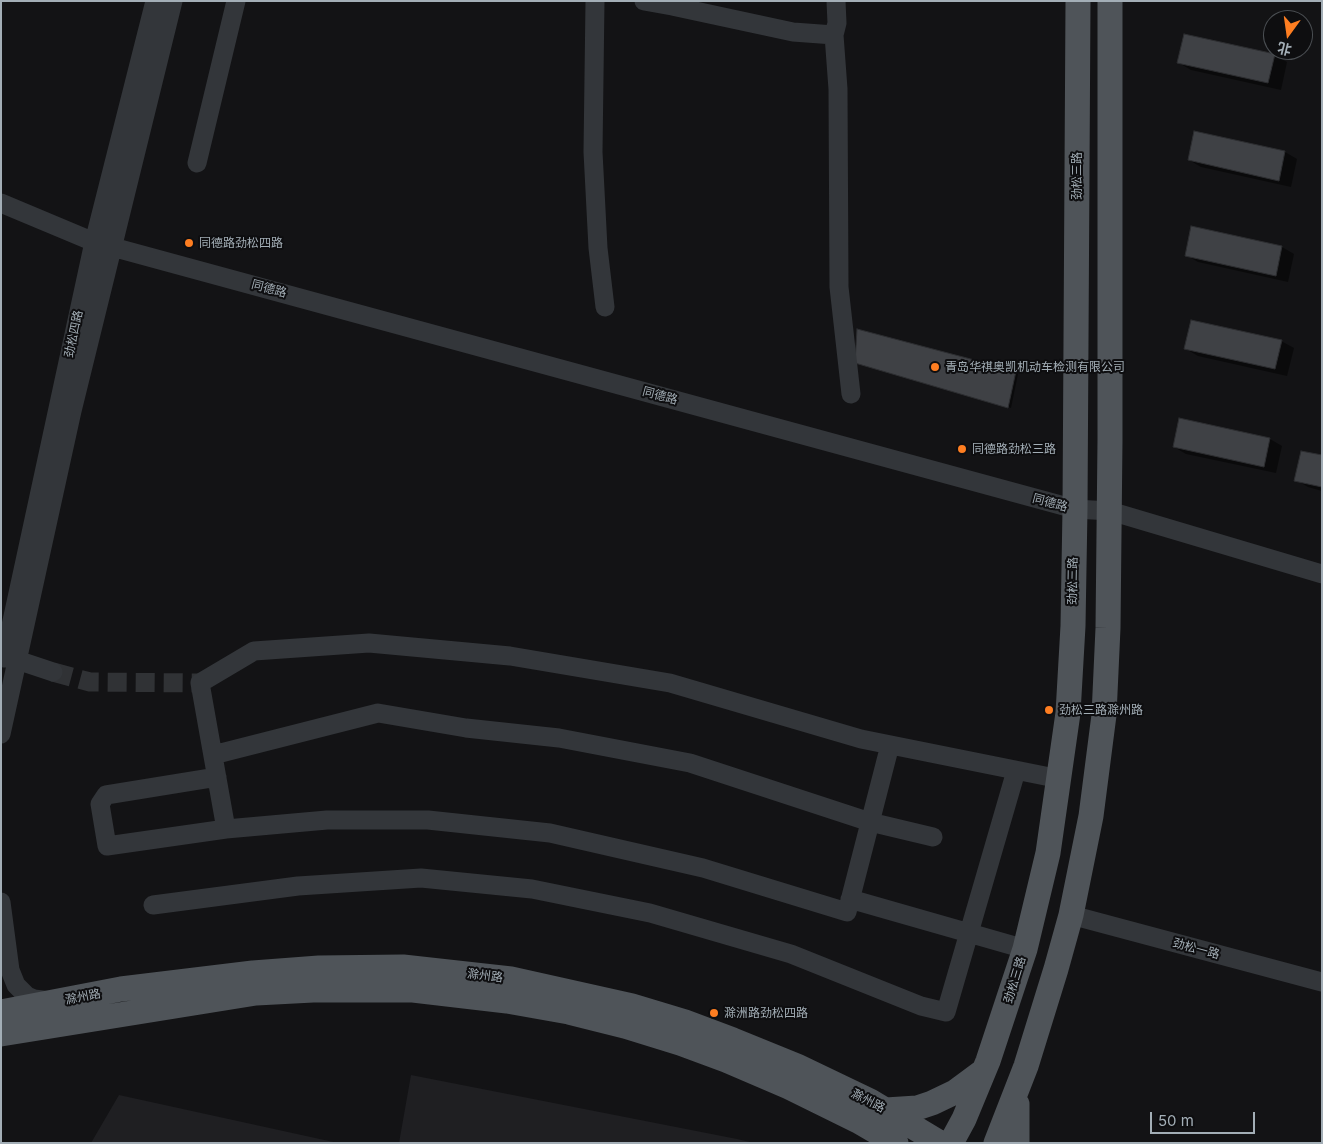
<!DOCTYPE html>
<html>
<head>
<meta charset="utf-8">
<style>
	body { margin:0 }
	#map { position:relative; width:1323px; height:1144px; overflow:hidden; background:#131315; font-family:Inter,"Noto Sans SC",sans-serif }
	canvas { display:block }
	.frame { position:absolute; inset:0; border:2px solid #a3aeb6; pointer-events:none }
	.north { position:absolute; left:1263px; top:10px; width:50px; height:50px; box-sizing:border-box; background:#0e0e10; border:1px solid #4a4e52; border-radius:50%; rotate:194deg; font-size:14px; font-weight:700; line-height:20px; text-align:center; color:#a3aeb6 }
	.north::after { content:''; display:block; margin:auto; width:18px; height:22px; background:#fe7e21; clip-path:polygon(50% 0,100% 100%,50% 72%,0 100%) }
	.scale { position:absolute; left:1150px; top:1112px; width:105px; height:22px; box-sizing:border-box; border:2px solid #a3aeb6; border-top:0; padding-left:6px; font-size:15px; line-height:18px; white-space:nowrap; color:#a3aeb6; -webkit-text-stroke:4px #0e0e10; paint-order:stroke }
</style>
</head>
<body>
<div id="map">
<canvas width="1323" height="1144"></canvas>
<div class="frame"></div>
<div class="north">北</div>
<div class="scale">50 m</div>
</div>
<script>
const ctx = document.querySelector('canvas').getContext('2d');
ctx.lineJoin = 'round';
function paint(path, color) {
  ctx.fillStyle = color;
  ctx.fill(path, 'evenodd');
}
function shape(rows) {
  const path = new Path2D();
  for (const r of rows) {
    path.moveTo(r[0], r[1]);
    for (let i = 2; i < r.length; i += 2) path.lineTo(r[i], r[i + 1]);
  }
  return path;
}
function trace(path, color, width, dash) {
  ctx.strokeStyle = color;
  ctx.lineWidth = width;
  ctx.lineCap = dash ? 'butt' : 'round';
  ctx.setLineDash(dash || []);
  ctx.stroke(path);
}
function label(font, color, halo, rows, align = 'center') {
  ctx.font = font + ' Inter,"Noto Sans SC",sans-serif';
  ctx.lineWidth = 4;
  ctx.setLineDash([]);
  ctx.textBaseline = 'middle';
  ctx.strokeStyle = halo;
  ctx.fillStyle = color;
  for (const [text, x, y, turn = 0] of rows) {
    ctx.save();
    ctx.translate(x, y);
    ctx.rotate((+turn || 0) * Math.PI / 180);
    ctx.textAlign = isNaN(turn) ? turn : align;
    if (halo) ctx.strokeText(text, 0, 0);
    ctx.fillText(text, 0, 0);
    ctx.restore();
  }
}
paint(shape([
	[411,1075,737,1139,754,1143,399,1143],
	[119,1095,338,1143,91,1143]
]), '#1f1f22');
paint(shape([
	[1274,55,1287,62,1281,90,1191,70,1179,63],
	[1195,132,1285,152,1297,159,1291,187,1201,167,1189,160],
	[1282,247,1294,254,1288,282,1198,262,1186,255],
	[1281,341,1294,348,1287,376,1198,356,1186,349],
	[859,364,1016,372,1018,374,1011,408],
	[1270,439,1282,446,1276,473,1186,454,1174,447],
	[1322,456,1322,491,1308,487,1296,480]
]), '#0007');
const building = shape([
	[1184,34,1275,54,1268,83,1177,63,1184,34],
	[1194,131,1285,151,1279,181,1188,160,1194,131],
	[1191,226,1282,246,1276,276,1185,256,1191,226],
	[1191,320,1282,340,1275,369,1184,349,1191,320],
	[857,329,1016,371,1008,408,855,363,857,329],
	[1179,418,1270,438,1264,467,1173,447,1179,418],
	[1301,451,1322,455,1322,487,1294,481,1301,451]
]);
paint(building, '#3f4145');
trace(building, '#2d2e31', 1);
trace(shape([
	[53,672,90,682,200,683]
]), '#303235', 19, [19, 9]);
trace(shape([
	[595,1,593,152,598,248,605,307],
	[644,1,672,6,793,32,834,35],
	[836,1,837,23,834,35,838,89,839,287,851,394],
	[197,163,236,1],
	[1,203,94,242,1075,509,1110,511,1322,574],
	[5,656,53,672],
	[4,658,94,242,155,1],
	[1,734,72,411,173,1],
	[213,755,378,713,466,728,559,738,690,763,870,822,933,837],
	[217,777,106,795,100,804,107,846,226,829,327,820,428,820,550,833,703,868,847,912,890,745],
	[226,829,200,683,254,651,369,643,510,656,670,683,861,739,1060,779],
	[850,899,1025,949],
	[1,902,10,970,16,985,27,996,34,999,50,1001],
	[153,905,298,886,421,878,532,889,650,913,791,954,921,1006,946,1012,1016,771],
	[1071,915,1322,982]
]), '#33363a', 19);
trace(shape([
	[1,1012,121,989,253,973,319,968,403,967,511,979,632,1006,685,1022,733,1040,797,1066,870,1101,940,1143],
	[1,1034,256,993,313,990,413,990,507,1001,569,1012,625,1026,680,1043,726,1060,789,1087,858,1121,896,1143],
	[886,1110,917,1108,932,1103,955,1092,982,1072],
	[951,1143,964,1119,988,1061,1025,949,1048,853,1068,713,1073,626,1075,509,1078,1],
	[996,1143,1026,1066,1056,969,1071,915,1091,816,1104,715,1108,628,1110,440,1110,1],
	[1017,1143,1017,1104]
]), '#4f5459', 25);
for (const [x, y, r, color] of [
	[189,243,5,"#fe7e21"],
	[935,367,5,"#fe7e21"],
	[962,449,5,"#fe7e21"],
	[1049,710,5,"#fe7e21"],
	[714,1013,5,"#fe7e21"]
]) {
  const dot = new Path2D();
  dot.arc(x, y, r, 0, 2 * Math.PI);
  ctx.fillStyle = color;
  ctx.fill(dot);
  trace(dot, '#0e0e10', 2);
}
label('12px', '#a3aeb6', '#0e0e10', [
	["劲松三路",1077,176,-90],
	["同德路",269,289,15],
	["劲松四路",74,334,-78],
	["同德路",660,396,15],
	["同德路",1050,503,15],
	["劲松三路",1073,581,-89],
	["劲松一路",1196,949,15],
	["滁州路",485,976,7],
	["劲松三路",1015,980,-73],
	["滁州路",83,997,-11],
	["滁州路",868,1101,27]
]);
label('12px', '#a3aeb6', '#0e0e10', [
	["同德路劲松四路",199,243],
	["青岛华祺奥凯机动车检测有限公司",945,367],
	["同德路劲松三路",972,449],
	["劲松三路滁州路",1059,710],
	["滁洲路劲松四路",724,1013]
], 'left');
</script>
</body>
</html>
